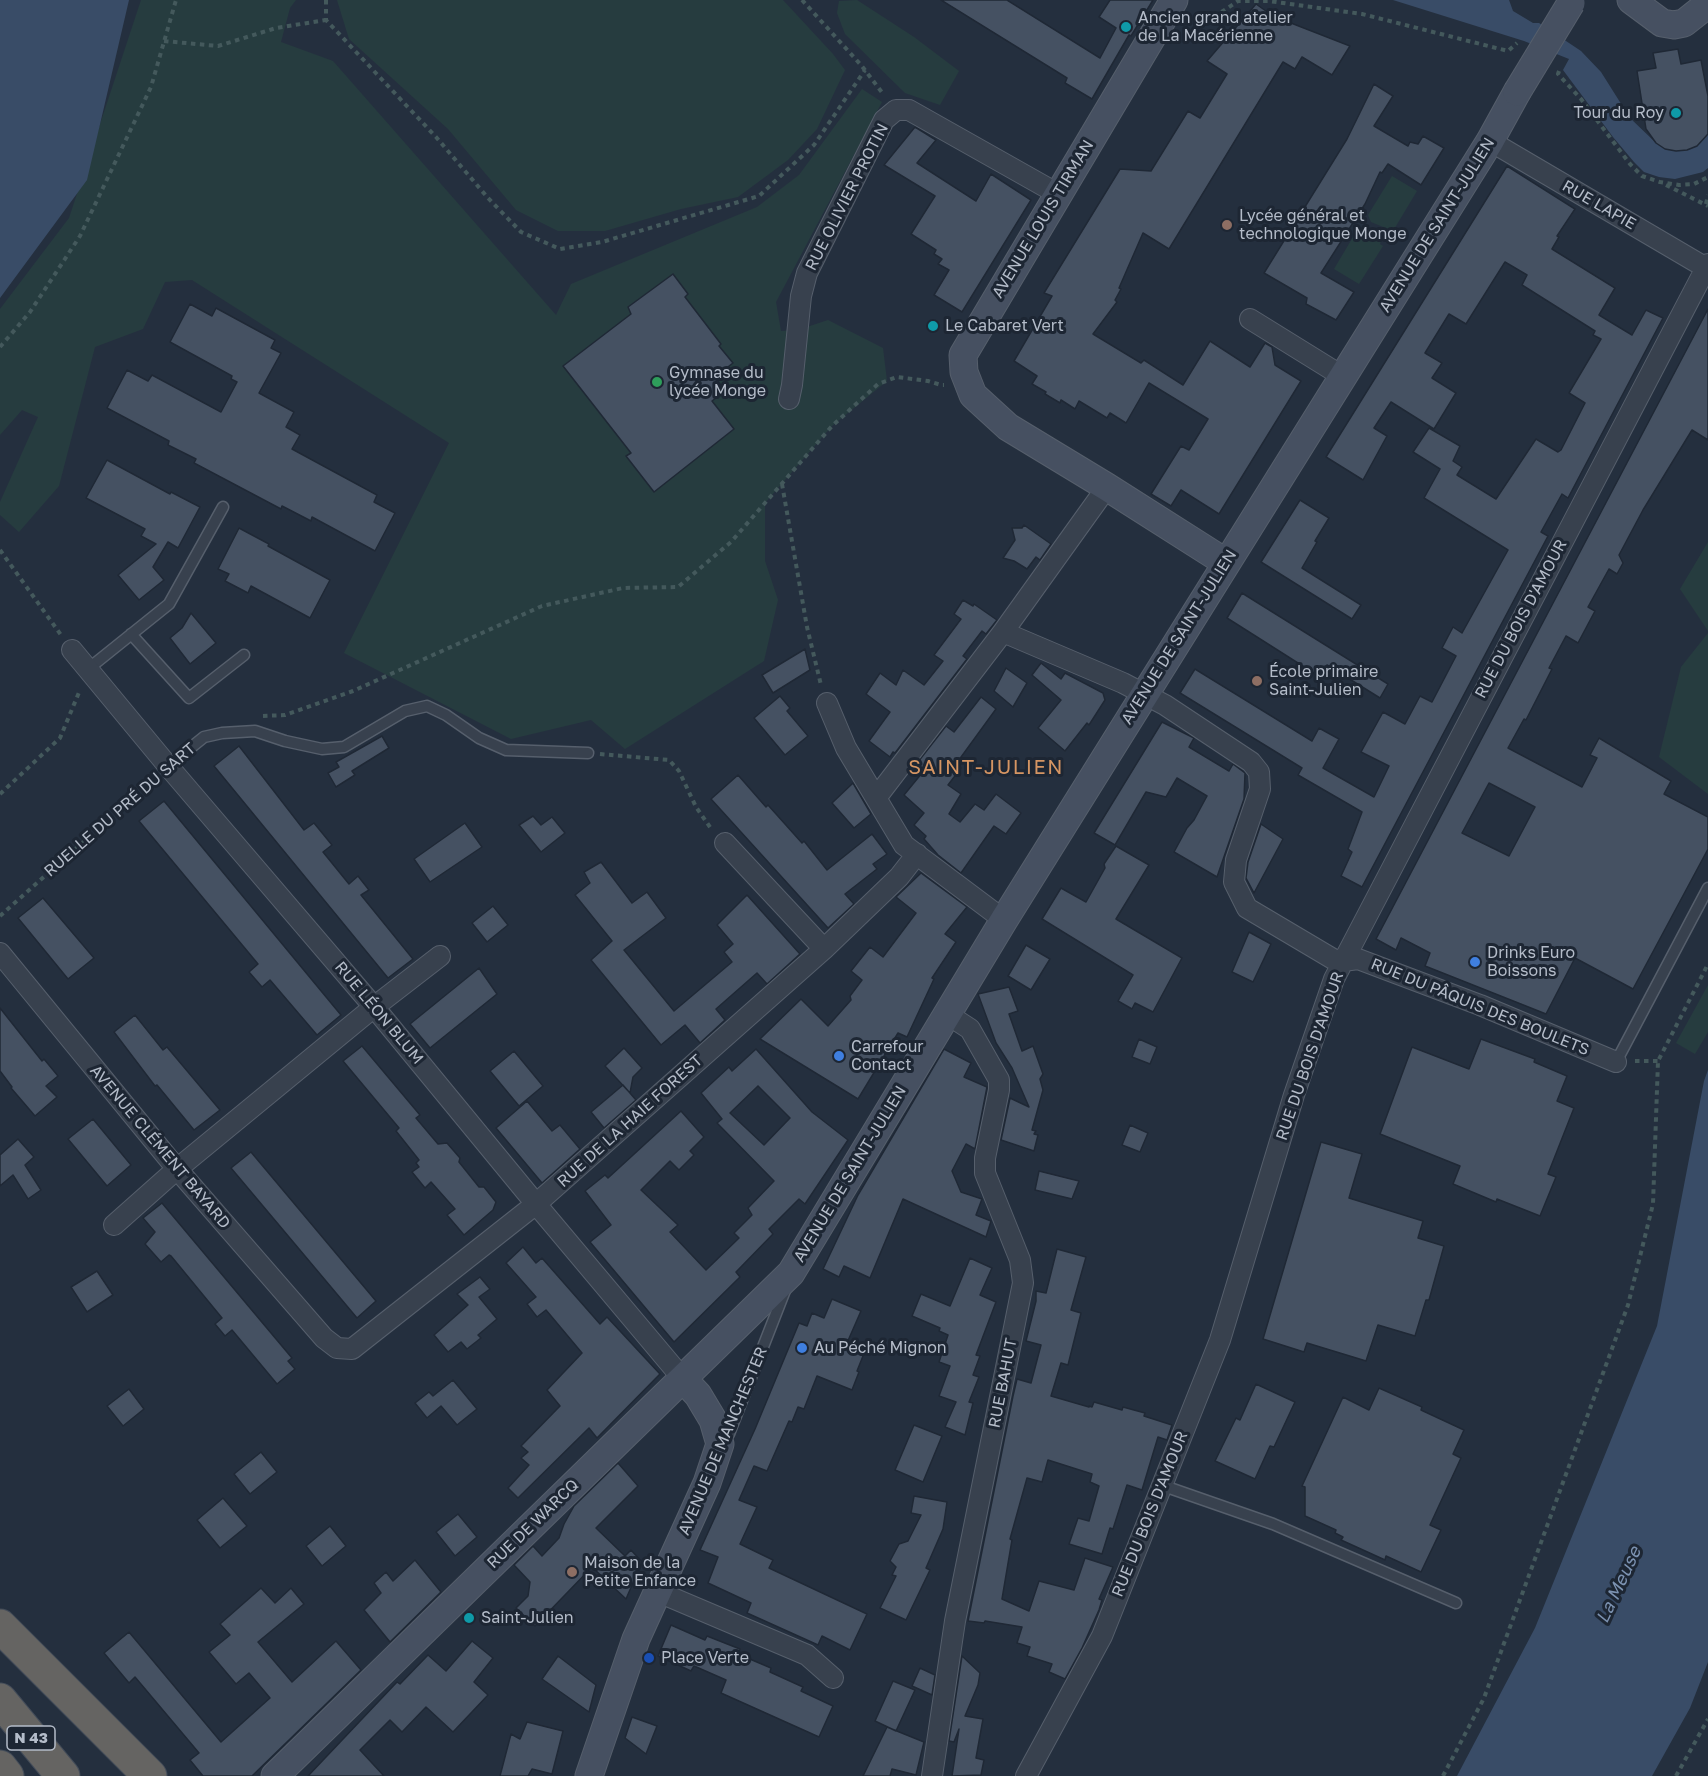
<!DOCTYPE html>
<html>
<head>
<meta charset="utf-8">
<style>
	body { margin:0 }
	canvas { display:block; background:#242f3e }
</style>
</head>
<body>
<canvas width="1708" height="1776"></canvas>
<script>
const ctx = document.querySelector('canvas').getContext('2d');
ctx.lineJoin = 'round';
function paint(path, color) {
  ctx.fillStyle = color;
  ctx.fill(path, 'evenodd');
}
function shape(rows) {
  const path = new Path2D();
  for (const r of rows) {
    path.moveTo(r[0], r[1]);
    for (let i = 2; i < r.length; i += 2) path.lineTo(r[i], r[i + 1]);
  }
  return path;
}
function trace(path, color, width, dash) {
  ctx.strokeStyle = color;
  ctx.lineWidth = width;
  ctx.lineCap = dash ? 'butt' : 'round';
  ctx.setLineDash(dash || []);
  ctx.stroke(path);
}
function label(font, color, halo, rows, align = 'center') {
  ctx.font = font + ' "Golos Text",sans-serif';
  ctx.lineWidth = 6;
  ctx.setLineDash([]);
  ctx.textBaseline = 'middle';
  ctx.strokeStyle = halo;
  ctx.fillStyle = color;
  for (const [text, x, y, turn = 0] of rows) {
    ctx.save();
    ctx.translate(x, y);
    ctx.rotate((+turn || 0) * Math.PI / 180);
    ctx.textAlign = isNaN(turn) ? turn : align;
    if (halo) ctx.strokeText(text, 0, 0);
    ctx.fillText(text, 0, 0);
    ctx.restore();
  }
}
paint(shape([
	[141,0,296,0,290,8,281,42,333,61,556,315,571,284,757,207,799,175,862,89,882,102,776,302,781,331,798,330,828,320,883,348,887,381,832,426,765,503,765,561,778,600,764,661,625,749,591,720,511,739,344,653,449,443,192,280,165,282,143,329,95,347,59,486,19,532,0,515,0,502,38,417,22,410,0,435,0,309,69,218],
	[337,0,783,0,833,54,845,70,817,129,788,160,738,197,681,209,605,231,558,231,516,210,448,129,349,39],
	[857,0,914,37,959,71,940,105,905,93,845,34,837,13,839,1],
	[1392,176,1417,191,1393,231,1371,222,1368,215],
	[1361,230,1381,241,1380,244,1383,246,1359,284,1334,269,1356,232],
	[1708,542,1708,631,1680,589],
	[1708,633,1708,794,1659,757,1681,667],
	[1708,985,1708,1032,1695,1054,1676,1043]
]), '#263c3f');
paint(shape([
	[0,0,129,0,87,180,0,298],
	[1393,0,1509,0,1513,11,1533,23,1539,23,1581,51,1601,72,1630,118,1656,143,1672,150,1687,150,1697,146,1708,134,1708,168,1703,172,1675,179,1659,177,1644,172,1634,162,1613,137,1563,70,1569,59,1524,41],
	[1708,1070,1708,1662,1690,1708,1652,1776,1457,1776,1535,1628,1657,1326,1704,1081]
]), '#394c67');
const building = shape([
	[941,0,1007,0,1100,58,1116,28,1099,17,1110,0,1153,0,1131,36,1129,35,1092,99,1065,83,1067,78,941,0],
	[1256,4,1273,16,1350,46,1332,75,1302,57,1295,69,1283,62,1169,249,1143,233,1119,288,1121,289,1115,300,1117,302,1093,334,1141,363,1144,360,1183,385,1210,341,1250,367,1265,343,1272,347,1275,365,1301,381,1219,514,1181,490,1171,506,1151,494,1181,446,1189,450,1208,419,1149,383,1126,423,1110,413,1107,418,1079,401,1075,409,1061,400,1060,403,1045,394,1046,392,1032,384,1037,376,1014,361,1052,296,1044,293,1120,169,1151,171,1188,111,1200,118,1227,74,1207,61,1256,4],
	[1678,49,1681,64,1701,60,1708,96,1708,134,1697,146,1687,150,1676,151,1665,149,1656,143,1646,129,1637,71,1656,68,1653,53,1678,49],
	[1374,84,1393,96,1374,126,1408,146,1410,142,1418,144,1423,136,1444,148,1421,185,1388,164,1382,173,1380,172,1365,204,1321,273,1354,292,1336,320,1306,304,1307,298,1264,273,1347,139,1374,84],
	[915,127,936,140,917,163,976,201,991,174,1031,200,962,312,934,295,949,270,938,264,942,259,934,254,936,250,911,234,935,196,884,165,915,127],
	[1507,166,1575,209,1557,236,1559,237,1552,249,1615,288,1599,315,1632,335,1646,310,1663,318,1568,498,1562,494,1541,532,1548,536,1362,887,1341,876,1352,852,1348,849,1362,812,1298,775,1302,768,1180,693,1195,669,1312,741,1319,728,1339,739,1323,768,1374,797,1389,766,1361,752,1383,712,1405,724,1420,696,1432,702,1456,656,1442,648,1453,627,1462,633,1508,550,1424,498,1440,469,1413,452,1429,428,1460,446,1453,461,1462,467,1457,475,1496,499,1536,439,1558,452,1561,450,1585,403,1569,393,1601,339,1593,335,1595,331,1522,285,1527,275,1505,262,1466,324,1449,314,1425,353,1442,363,1432,378,1456,393,1434,429,1391,402,1374,428,1387,436,1363,480,1326,457,1507,166],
	[673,274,688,294,685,297,721,344,719,346,733,363,715,377,725,391,712,401,734,429,654,492,626,456,631,453,563,366,631,314,628,307,673,274],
	[190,304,212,316,216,308,275,340,271,348,281,353,259,393,294,412,286,427,300,435,292,449,377,495,374,502,395,513,375,551,312,517,311,521,282,506,281,509,194,463,196,459,168,445,169,441,107,408,127,370,148,381,152,375,221,412,237,382,231,379,232,376,170,342,190,304],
	[1708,309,1708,440,1692,430,1643,510,1619,555,1623,563,1617,574,1609,569,1588,607,1595,611,1578,643,1566,636,1549,668,1552,669,1526,720,1524,719,1508,748,1582,787,1597,758,1590,755,1599,738,1671,781,1664,794,1708,817,1708,849,1633,989,1575,958,1546,1014,1425,966,1430,953,1401,938,1396,950,1376,939,1708,309],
	[1489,783,1535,807,1509,856,1462,833,1489,783],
	[107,460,170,494,171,492,200,507,178,548,168,542,153,567,164,580,139,600,118,575,156,544,141,536,145,529,86,498,107,460],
	[1300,500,1329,518,1315,541,1317,542,1302,568,1361,605,1352,619,1261,562,1300,500],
	[1024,525,1051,544,1040,560,1036,557,1027,569,1014,561,1003,558,1015,540,1012,528,1022,528,1024,525],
	[239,528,269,544,268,546,330,580,310,618,251,586,248,593,225,581,229,574,218,569,239,528],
	[1242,593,1388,684,1380,698,1327,665,1320,677,1227,618,1242,593],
	[963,600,973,606,974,604,997,620,986,634,982,631,963,656,967,659,895,753,893,752,890,757,869,741,890,712,866,694,880,673,896,685,903,670,924,685,943,661,934,655,961,619,954,614,963,600],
	[191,613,216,643,190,664,170,638,182,628,191,613],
	[805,649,810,670,773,693,762,675,805,649],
	[1041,663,1061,679,1065,673,1103,693,1105,700,1089,725,1087,723,1065,751,1038,728,1061,700,1032,675,1041,663],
	[1006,668,1027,683,1013,707,994,691,1006,668],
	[780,696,790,708,787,711,808,736,785,755,754,718,780,696],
	[981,697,996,709,956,764,961,768,948,785,961,794,949,814,960,822,975,804,984,810,996,794,1021,813,1006,834,994,826,961,873,938,855,924,839,926,836,914,825,924,813,904,795,922,773,914,767,946,726,954,732,981,697],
	[1162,722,1194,738,1189,747,1229,771,1233,764,1245,773,1244,799,1217,877,1174,852,1187,828,1194,820,1207,796,1177,778,1166,797,1146,792,1115,845,1094,833,1162,722],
	[382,736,389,748,352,771,355,775,336,787,328,773,339,767,336,762,382,736],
	[239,746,304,830,314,823,332,845,323,852,349,884,358,876,369,890,361,895,413,959,388,978,214,766,239,746],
	[738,775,766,807,768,805,802,843,804,841,827,870,872,834,887,854,873,864,877,869,845,894,854,904,828,928,711,799,738,775],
	[853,783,871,814,854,828,832,803,853,783],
	[164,801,341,1015,317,1035,270,980,262,987,249,972,258,964,139,821,164,801],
	[533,816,541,825,552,817,565,833,541,852,519,825,533,816],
	[465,823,482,847,430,882,414,859,465,823],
	[1261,824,1283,839,1254,893,1246,878,1248,862,1261,824],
	[1116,846,1149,865,1116,919,1182,958,1153,1012,1135,1003,1132,1009,1118,1001,1133,975,1042,919,1061,888,1086,902,1105,868,1104,864,1116,846],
	[601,862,632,903,647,892,666,918,624,950,674,1011,732,962,724,952,733,944,717,925,747,895,800,954,767,984,757,973,716,1009,725,1020,700,1043,685,1025,661,1045,591,960,612,941,575,895,590,883,584,872,601,862],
	[921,873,967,907,945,934,956,942,932,978,934,979,907,1037,898,1033,858,1099,760,1039,801,999,828,1026,851,1000,850,996,862,980,851,971,870,947,883,957,916,913,896,897,921,873],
	[43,898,94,958,68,979,18,918,43,898],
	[493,906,508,925,487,942,472,923,493,906],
	[1249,932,1271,944,1253,982,1232,972,1249,932],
	[1026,945,1050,959,1031,990,1008,976,1026,945],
	[479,968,497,994,430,1048,410,1024,479,968],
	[1009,987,1018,1011,1009,1014,1022,1051,1033,1046,1043,1074,1040,1079,1043,1090,1032,1130,1036,1131,1034,1134,1038,1135,1034,1151,1001,1140,1010,1098,1029,1107,1012,1068,996,1043,978,994,1009,987],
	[0,1008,42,1061,44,1059,58,1076,46,1086,57,1097,35,1116,11,1088,12,1087,0,1071,0,1008],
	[135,1015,163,1050,167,1047,220,1110,194,1130,157,1085,155,1086,114,1032,135,1015],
	[1139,1039,1157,1047,1150,1064,1132,1057,1139,1039],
	[1481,1039,1535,1059,1534,1062,1567,1076,1557,1101,1574,1108,1548,1174,1556,1177,1540,1216,1497,1199,1496,1202,1453,1184,1460,1166,1380,1134,1412,1047,1469,1069,1481,1039],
	[362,1046,420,1115,416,1118,438,1144,447,1143,460,1158,459,1162,479,1187,484,1187,496,1202,493,1210,464,1235,447,1215,455,1209,431,1182,425,1188,412,1172,419,1167,416,1163,419,1160,396,1131,399,1128,343,1061,362,1046],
	[624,1048,642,1068,633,1077,630,1093,605,1066,624,1048],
	[756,1049,812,1112,848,1140,805,1204,799,1199,769,1229,773,1234,736,1272,740,1277,674,1342,590,1242,611,1225,585,1191,605,1175,608,1178,681,1111,704,1137,690,1151,694,1155,679,1170,670,1161,641,1190,678,1225,670,1232,706,1270,739,1238,734,1233,752,1215,748,1208,774,1181,717,1123,722,1119,701,1093,729,1067,732,1071,756,1049],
	[758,1086,790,1118,764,1145,730,1113,758,1086],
	[944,1049,971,1063,964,1077,987,1087,975,1149,966,1144,952,1171,961,1192,982,1199,976,1215,991,1221,986,1237,903,1199,870,1278,844,1266,839,1277,823,1269,858,1195,944,1049],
	[514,1051,543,1086,519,1106,490,1071,514,1051],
	[623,1085,636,1100,604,1128,591,1112,623,1085],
	[527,1101,552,1131,560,1125,580,1149,542,1183,496,1128,527,1101],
	[93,1119,131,1165,107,1186,68,1139,93,1119],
	[1130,1125,1148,1133,1140,1152,1122,1145,1130,1125],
	[18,1139,34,1157,25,1165,41,1190,28,1199,13,1175,0,1186,0,1155,18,1139],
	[1321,1142,1362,1154,1349,1198,1423,1221,1418,1238,1444,1246,1429,1300,1426,1300,1415,1336,1378,1325,1366,1361,1307,1343,1304,1352,1263,1339,1321,1142],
	[251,1152,376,1301,357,1318,231,1168,251,1152],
	[1039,1171,1079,1181,1072,1199,1035,1190,1039,1171],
	[162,1203,292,1358,288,1361,295,1369,277,1384,232,1330,225,1336,215,1324,222,1318,171,1256,169,1255,161,1262,145,1244,155,1232,143,1218,162,1203],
	[523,1247,536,1263,542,1258,600,1324,607,1317,660,1374,597,1438,589,1428,518,1498,508,1488,529,1465,521,1458,528,1452,521,1446,560,1406,547,1390,582,1353,546,1310,537,1317,527,1304,536,1297,506,1263,523,1247],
	[1057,1249,1086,1257,1071,1310,1081,1313,1068,1365,1061,1363,1051,1396,1089,1407,1089,1406,1092,1407,1094,1402,1122,1410,1123,1407,1145,1413,1144,1416,1172,1425,1167,1440,1158,1437,1142,1490,1127,1485,1113,1529,1110,1528,1102,1554,1069,1544,1078,1518,1089,1521,1099,1486,1090,1482,1092,1474,1048,1460,1042,1482,1027,1478,1010,1539,1012,1540,1002,1599,1029,1611,1039,1581,1074,1590,1085,1558,1113,1567,1099,1599,1102,1600,1099,1610,1082,1648,1065,1679,1049,1672,1052,1664,1027,1656,1030,1647,1017,1643,1022,1627,985,1621,984,1623,968,1621,1013,1396,1017,1379,1031,1383,1041,1345,1026,1341,1036,1301,1036,1291,1046,1293,1057,1249],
	[970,1258,992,1268,980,1295,996,1302,976,1355,980,1356,973,1375,979,1377,969,1402,973,1403,965,1435,945,1427,956,1402,939,1396,950,1366,939,1362,948,1335,939,1331,940,1328,912,1316,921,1294,950,1306,970,1258],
	[97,1271,113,1295,87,1312,71,1287,97,1271],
	[480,1277,490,1289,479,1297,497,1319,478,1335,481,1338,467,1349,461,1342,448,1352,434,1335,468,1305,457,1294,480,1277],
	[832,1299,861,1311,847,1343,865,1351,857,1371,859,1372,852,1390,817,1376,804,1409,798,1407,792,1422,789,1421,767,1471,754,1466,739,1500,757,1507,740,1544,773,1560,769,1568,867,1614,850,1650,822,1636,818,1645,747,1613,751,1603,708,1583,718,1557,700,1550,755,1429,799,1323,807,1326,812,1313,824,1318,832,1299],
	[453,1380,477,1409,457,1425,441,1406,427,1418,415,1403,429,1392,433,1396,453,1380],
	[1256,1384,1295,1402,1274,1447,1270,1446,1255,1479,1215,1461,1236,1418,1240,1420,1256,1384],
	[1379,1388,1422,1407,1421,1410,1464,1430,1453,1454,1461,1458,1430,1525,1441,1530,1421,1572,1386,1556,1385,1560,1341,1540,1343,1537,1335,1533,1336,1530,1305,1516,1305,1487,1302,1486,1343,1397,1369,1410,1379,1388],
	[129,1389,144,1409,123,1426,107,1406,129,1389],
	[914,1425,942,1436,923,1482,895,1470,914,1425],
	[261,1452,277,1472,250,1494,234,1474,261,1452],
	[618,1463,638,1486,596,1528,625,1556,631,1550,642,1562,626,1599,592,1567,535,1626,516,1608,528,1596,530,1582,514,1565,533,1546,542,1556,559,1538,564,1524,574,1506,618,1463],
	[914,1496,947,1502,943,1529,926,1568,930,1570,906,1620,880,1608,896,1576,892,1575,896,1567,890,1561,899,1544,908,1541,921,1515,911,1513,914,1496],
	[223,1498,247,1526,220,1548,197,1520,223,1498],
	[458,1514,477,1537,455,1556,436,1532,458,1514],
	[330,1526,346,1546,322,1566,306,1546,330,1526],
	[415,1560,441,1592,390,1642,364,1610,381,1593,374,1583,386,1572,393,1581,415,1560],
	[261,1588,275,1603,291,1588,304,1604,258,1642,292,1682,336,1641,361,1670,252,1776,203,1776,190,1760,199,1753,135,1677,129,1683,104,1653,129,1632,221,1742,270,1698,249,1673,236,1684,209,1652,230,1635,220,1624,261,1588],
	[671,1625,705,1640,707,1636,740,1649,738,1654,771,1668,770,1672,803,1687,801,1691,833,1706,819,1737,721,1693,726,1680,694,1666,691,1671,658,1656,671,1625],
	[472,1641,493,1658,474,1682,488,1695,453,1732,426,1707,402,1732,390,1720,360,1750,384,1776,308,1776,397,1682,400,1684,428,1655,446,1671,472,1641],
	[558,1656,596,1685,589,1712,542,1679,558,1656],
	[962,1656,980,1673,978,1685,965,1716,983,1719,976,1758,984,1760,981,1775,952,1776,959,1729,954,1742,949,1741,962,1656],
	[920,1668,935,1675,932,1695,912,1686,920,1668],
	[893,1681,915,1690,896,1731,875,1721,893,1681],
	[632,1717,657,1726,646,1754,625,1738,632,1717],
	[527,1722,563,1731,552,1774,532,1769,528,1776,500,1776,511,1734,520,1739,527,1722],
	[887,1727,924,1742,916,1775,892,1769,890,1776,863,1776,887,1727]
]);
paint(building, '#455162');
trace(building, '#1f2835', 1.5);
const service = shape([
	[131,634,189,698,244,655],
	[88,669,169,604,223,507],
	[168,766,204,737,222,733,255,731,285,741,322,749,344,747,405,711,427,706,446,715,479,738,506,750,588,753],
	[1616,1062,1708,888],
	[722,1442,729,1434,786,1288],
	[1161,1485,1273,1524,1456,1603]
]);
const minor = shape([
	[1490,141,1708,269],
	[1250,319,1342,376],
	[789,399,792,385,801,296,807,273,884,120,896,110,909,110,1058,194],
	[1107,487,1003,632,1123,683,1165,705,1251,762,1259,772,1260,789,1236,860,1234,882,1247,908,1333,959,1343,961,1358,959,1480,1005,1616,1062],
	[72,650,168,766,374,1007,536,1204,683,1379],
	[827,703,846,748,904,845,1004,920],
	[876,798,1003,632],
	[725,843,824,949],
	[0,953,177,1169,324,1338,337,1348,352,1349,536,1204,824,949,899,877,917,854],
	[114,1225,177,1169,374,1007,440,956],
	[656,1591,807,1655,833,1678],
	[932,1776,955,1621,1023,1283,1020,1260,985,1173,985,1158,999,1090,999,1080,970,1029,947,1014],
	[1026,1776,1102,1636,1220,1340,1294,1095,1334,979,1708,264]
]);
const secondary = shape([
	[1174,0,963,355,964,372,973,395,1008,427,1107,487,1225,562],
	[1631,0,1662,23,1674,25,1684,23,1708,4],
	[275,1776,791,1273,1004,920,1490,141,1517,92],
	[589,1776,636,1639,707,1483,720,1444,713,1420,698,1395,683,1379]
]);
const trunk = shape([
	[0,1626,150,1776],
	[0,1700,63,1776],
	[0,1767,7,1776]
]);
trace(service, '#565f6c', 13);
trace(minor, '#565f6c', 22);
trace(secondary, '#565f6c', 29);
trace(trunk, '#434c59', 35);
trace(shape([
	[326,0,326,20,436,137,488,198,521,232,560,249,602,242,759,196,814,145,865,70],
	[802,0,861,65,884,95],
	[1184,29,1190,33,1238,1,1269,1,1362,14,1508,51,1517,43],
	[164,41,218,46,276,28,326,20],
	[1559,71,1558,74,1581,99,1630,164,1642,176,1660,182,1679,185,1694,184,1708,177],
	[1666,185,1708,206],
	[1706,204,1708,195],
	[0,347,30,312,80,236,151,87,176,0],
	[782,484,807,627,821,685],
	[0,550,61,635],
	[263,716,285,715,353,691,542,606,623,588,678,587,731,542,832,426,878,384,897,377,928,381,941,385,944,385],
	[600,754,669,760,679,771,696,807,712,830],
	[0,794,60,738,80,690],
	[0,916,154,779],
	[1635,1061,1658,1061],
	[1443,1776,1484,1698,1628,1305,1653,1204,1658,1061,1708,964],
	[1676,1776,1708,1719]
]), '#44595c', 4, [4.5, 4.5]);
trace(service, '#38414e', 10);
trace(minor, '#38414e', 20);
trace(secondary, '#465061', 27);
trace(trunk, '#656462', 33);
const secondaryBridge = shape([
	[1517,92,1571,3]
]);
trace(secondaryBridge, '#565f6c', 29, []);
trace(secondaryBridge, '#465061', 27);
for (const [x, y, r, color] of [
	[1126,27,6,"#0f9aa8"],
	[1676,113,6,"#0f9aa8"],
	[1227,225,6,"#8d6e63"],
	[933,326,6,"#0f9aa8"],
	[657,382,6,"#2e9e5b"],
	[1257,681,6,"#8d6e63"],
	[1475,962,6,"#3f7fe0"],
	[839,1056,6,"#3f7fe0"],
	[802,1348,6,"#3f7fe0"],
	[572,1572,6,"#8d6e63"],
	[469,1618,6,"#0f9aa8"],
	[649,1658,6,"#1a4fb4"]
]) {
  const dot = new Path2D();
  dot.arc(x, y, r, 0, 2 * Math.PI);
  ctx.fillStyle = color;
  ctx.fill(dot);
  trace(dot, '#1d2633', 2);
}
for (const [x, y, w] of [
	[31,1738,48]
]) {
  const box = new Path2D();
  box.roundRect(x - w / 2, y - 12, w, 24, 4.5);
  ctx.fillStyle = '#1d2633';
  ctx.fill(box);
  trace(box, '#b4bcc9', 1.5);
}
label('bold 15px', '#b4bcc9', null, [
	["N 43",31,1738]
]);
label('16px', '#b4bcc9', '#1d2633', [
	["Ancien grand atelier",1138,18],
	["de La Macérienne",1138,36],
	["Tour du Roy",1664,113,"right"],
	["Lycée général et",1239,216],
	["technologique Monge",1239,234],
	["Le Cabaret Vert",945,326],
	["Gymnase du",669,373],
	["lycée Monge",669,391],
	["École primaire",1269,672],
	["Saint-Julien",1269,690],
	["Drinks Euro",1487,953],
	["Boissons",1487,971],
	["Carrefour",851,1047],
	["Contact",851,1065],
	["Au Péché Mignon",814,1348],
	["Maison de la",584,1563],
	["Petite Enfance",584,1581],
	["Saint-Julien",481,1618],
	["Place Verte",661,1658]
], 'left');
label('16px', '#b4bcc9', '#1d2633', [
	["RUE OLIVIER PROTIN",847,197,-63],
	["RUE LAPIE",1599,205,30],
	["AVENUE LOUIS TIRMAN",1043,219,-59],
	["AVENUE DE SAINT-JULIEN",1437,225,-58],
	["RUE DU BOIS D'AMOUR",1521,619,-62],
	["AVENUE DE SAINT-JULIEN",1179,637,-58],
	["RUELLE DU PRÉ DU SART",120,810,-41],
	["RUE DU PÂQUIS DES BOULETS",1480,1007,22],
	["RUE LÉON BLUM",379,1013,50],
	["RUE DU BOIS D'AMOUR",1310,1056,-71],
	["RUE DE LA HAIE FOREST",630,1121,-42],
	["AVENUE CLÉMENT BAYARD",160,1147,50],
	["AVENUE DE SAINT-JULIEN",850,1174,-59],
	["RUE BAHUT",1003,1383,-79],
	["AVENUE DE MANCHESTER",723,1441,-67],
	["RUE DU BOIS D'AMOUR",1150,1514,-68],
	["RUE DE WARCQ",533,1524,-44]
]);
label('italic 18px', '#7c92b1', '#1d2633', [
	["La Meuse",1619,1585,-65]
]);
ctx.letterSpacing = '1.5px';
label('20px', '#d59563', '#1d2633', [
	["SAINT-JULIEN",986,768]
]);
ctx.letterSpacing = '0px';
</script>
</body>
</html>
